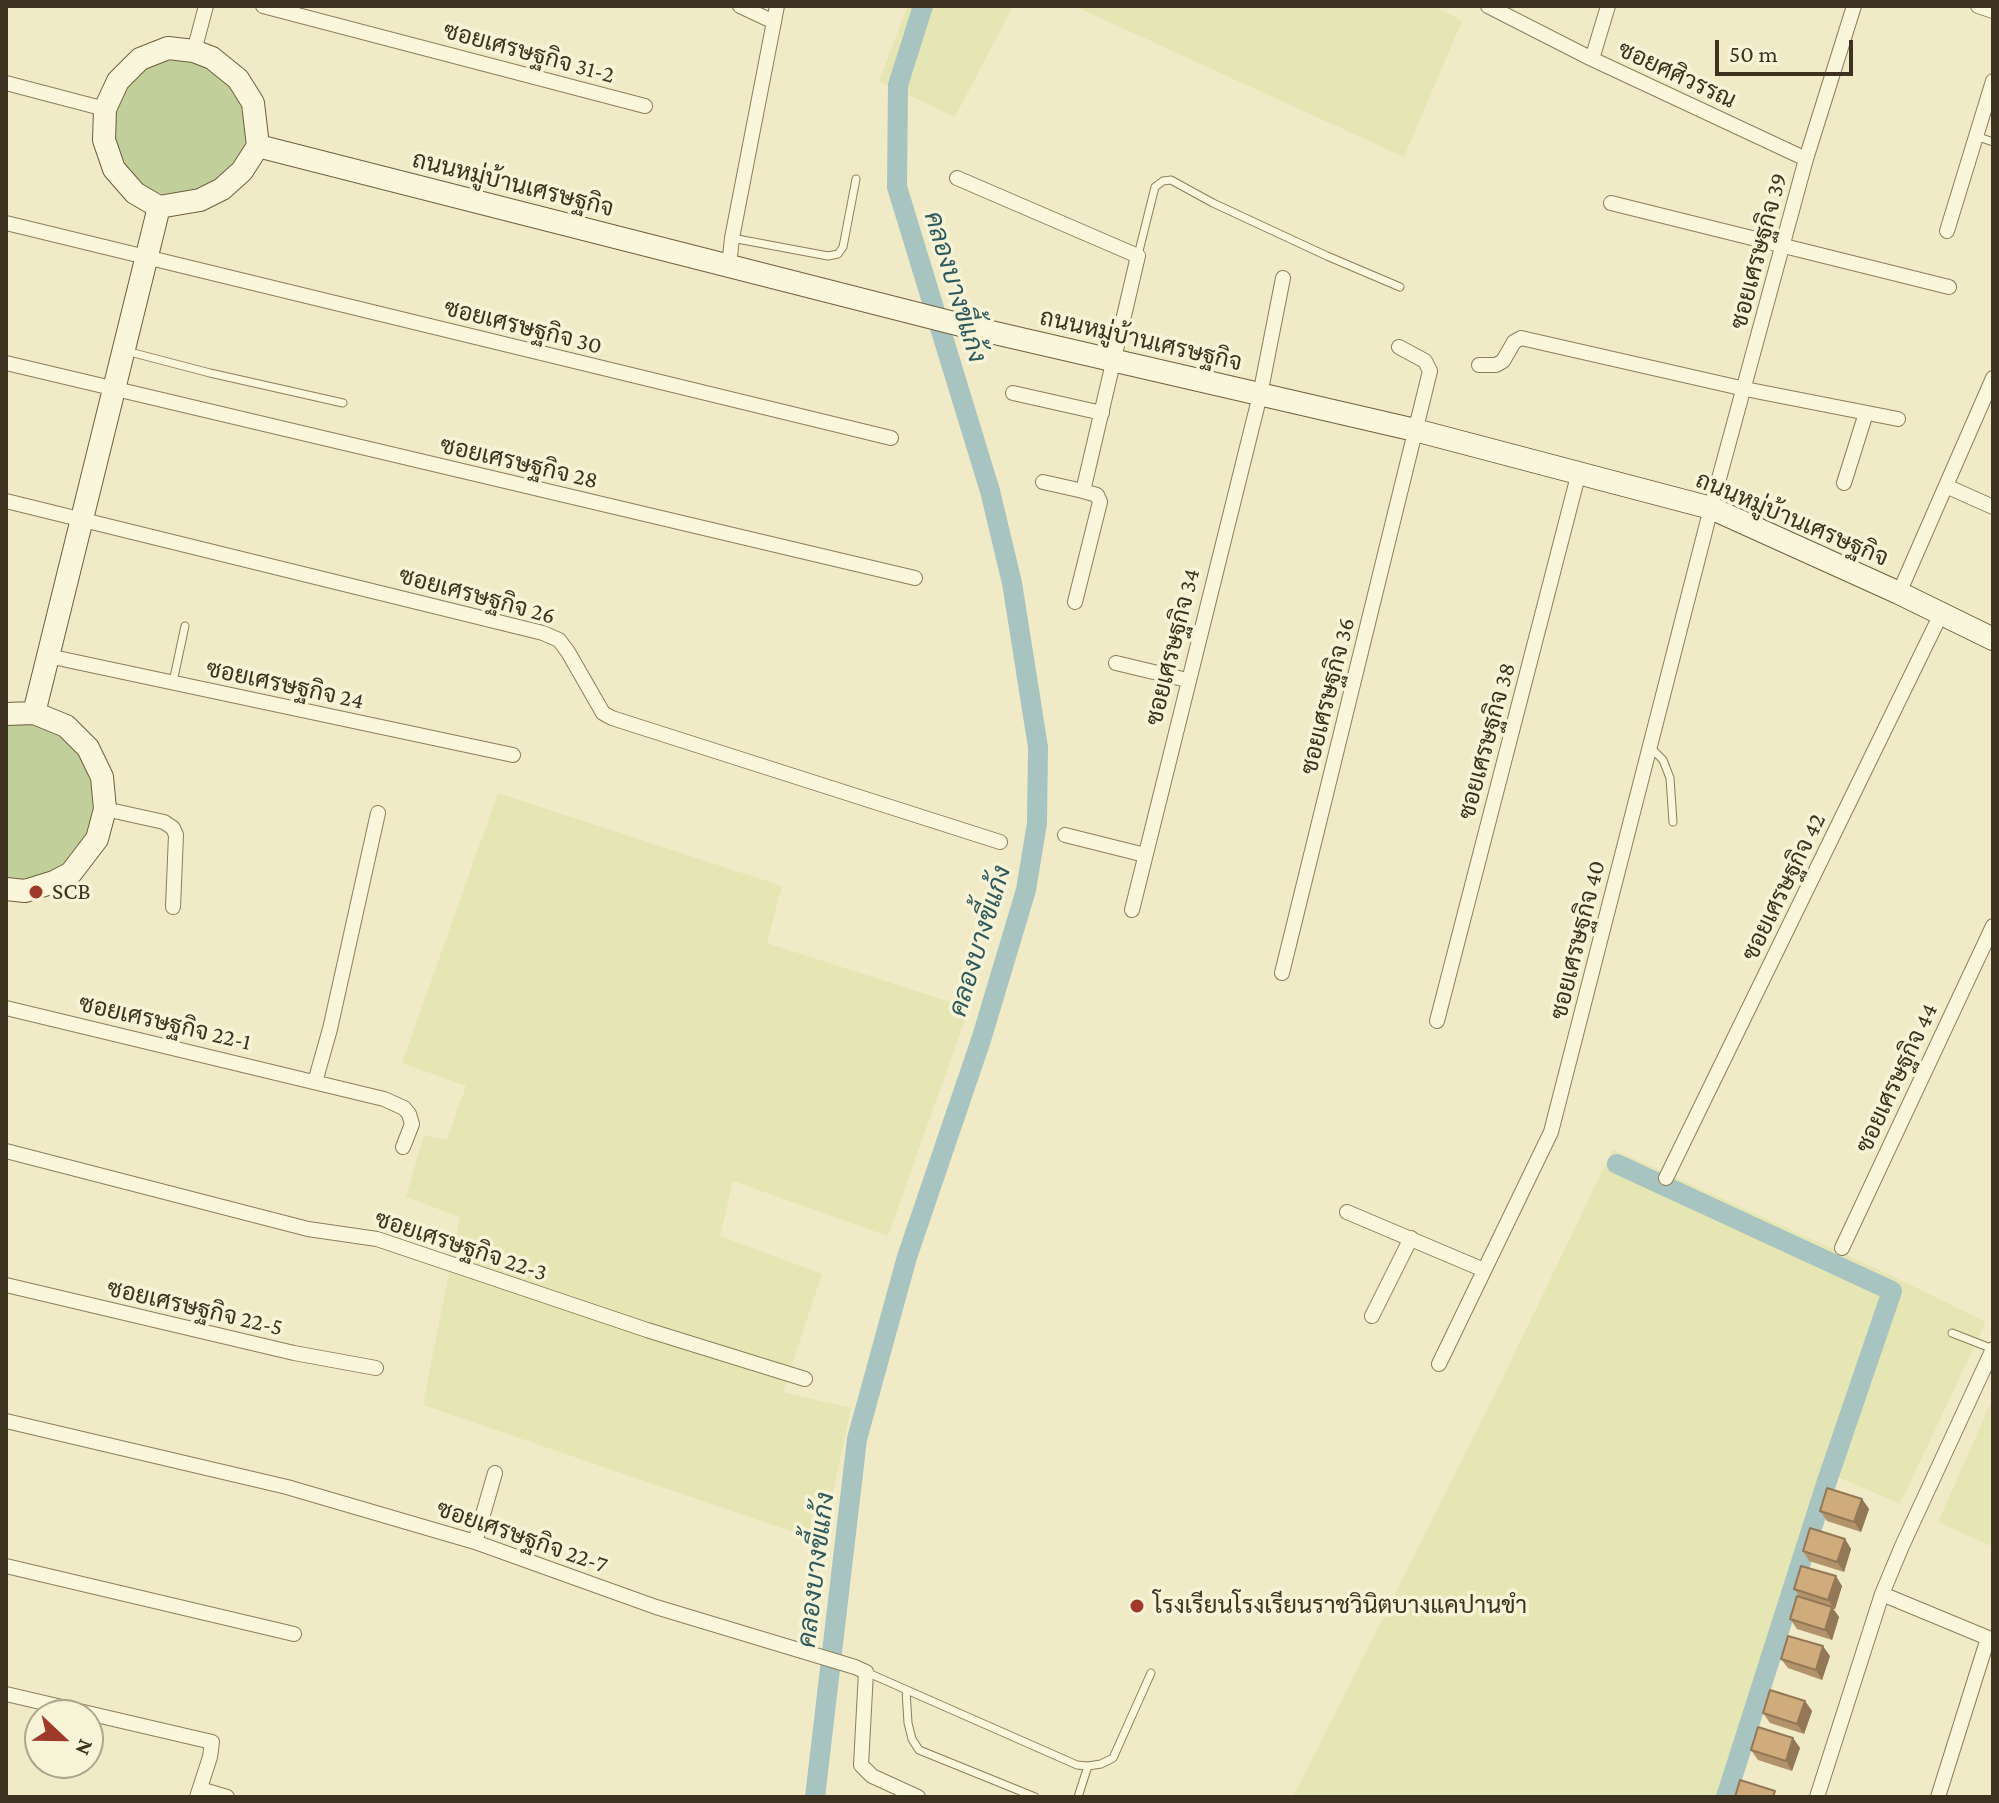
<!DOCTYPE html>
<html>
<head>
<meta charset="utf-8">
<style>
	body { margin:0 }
	#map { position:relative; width:1999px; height:1803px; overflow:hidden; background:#f0eac7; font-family:"Crimson Pro",serif }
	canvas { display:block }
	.frame { position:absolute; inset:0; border:8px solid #3d321f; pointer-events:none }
	.north { position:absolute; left:24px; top:1699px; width:80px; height:80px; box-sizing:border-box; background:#f7f3d7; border:2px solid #ada68d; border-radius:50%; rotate:112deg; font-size:22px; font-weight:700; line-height:32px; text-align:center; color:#3d321f }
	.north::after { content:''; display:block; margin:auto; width:28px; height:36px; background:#9f3929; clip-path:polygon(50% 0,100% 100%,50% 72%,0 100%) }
	.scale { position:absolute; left:1715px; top:40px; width:138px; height:36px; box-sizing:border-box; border:4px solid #3d321f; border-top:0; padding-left:10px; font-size:24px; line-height:28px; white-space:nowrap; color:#3d321f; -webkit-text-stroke:6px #f7f3d7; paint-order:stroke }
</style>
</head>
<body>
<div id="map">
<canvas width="1999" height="1803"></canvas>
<div class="frame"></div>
<div class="north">N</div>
<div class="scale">50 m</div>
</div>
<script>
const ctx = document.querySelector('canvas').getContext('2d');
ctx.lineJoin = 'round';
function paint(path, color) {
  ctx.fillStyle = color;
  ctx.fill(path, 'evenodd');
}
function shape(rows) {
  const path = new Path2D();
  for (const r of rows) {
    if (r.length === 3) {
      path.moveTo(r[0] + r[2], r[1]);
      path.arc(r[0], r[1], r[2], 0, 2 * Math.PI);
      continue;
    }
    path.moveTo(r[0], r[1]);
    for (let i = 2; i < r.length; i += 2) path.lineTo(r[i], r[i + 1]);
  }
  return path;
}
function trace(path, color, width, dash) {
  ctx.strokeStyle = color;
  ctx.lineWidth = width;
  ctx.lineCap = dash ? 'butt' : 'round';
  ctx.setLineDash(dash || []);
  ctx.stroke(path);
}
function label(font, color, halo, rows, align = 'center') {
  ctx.font = font + ' "Crimson Pro",Sarabun,serif';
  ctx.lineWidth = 7;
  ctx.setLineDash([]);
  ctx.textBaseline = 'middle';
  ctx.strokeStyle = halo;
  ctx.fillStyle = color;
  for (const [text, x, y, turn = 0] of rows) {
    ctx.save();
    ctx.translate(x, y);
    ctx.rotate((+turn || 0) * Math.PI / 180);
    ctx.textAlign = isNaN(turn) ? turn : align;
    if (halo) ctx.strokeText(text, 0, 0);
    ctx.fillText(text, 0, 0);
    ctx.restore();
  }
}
paint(shape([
	[908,6,1013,6,955,117,879,81],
	[1074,6,1434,6,1462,21,1404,157],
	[498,793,782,886,767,943,969,1008,888,1236,733,1181,720,1236,822,1274,783,1392,851,1408,822,1542,423,1405,460,1217,406,1197,424,1135,447,1140,466,1086,402,1063],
	[1613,1149,1888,1274,1986,1322,1900,1504,1836,1476,1737,1797,1293,1797,1493,1398],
	[1993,1398,1993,1547,1938,1522]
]), '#e6e6b4');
paint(shape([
	[179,128,68],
	[6,722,33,722,57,732,78,748,91,770,96,821,68,869,45,880,6,883]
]), '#c1cf9a');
trace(shape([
	[1617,1164,1892,1291,1826,1484,1726,1797],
	[815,1797,857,1439,907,1257,981,1040,1026,890,1037,823,1038,747,1012,583,990,491,897,187,898,85,923,6]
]), '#a8c4c0', 20);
const lane = shape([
	[1976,136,1993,142],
	[732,238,828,256,838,254,843,247,856,179],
	[1138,255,1155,187,1163,181,1171,180,1213,203,1327,256,1400,287],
	[126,351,210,373,343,403],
	[173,682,185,626],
	[1649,751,1655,752,1663,760,1670,778,1673,822],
	[1952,1333,1993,1349],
	[866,1672,1077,1765,1088,1766,1101,1764,1113,1758,1151,1673],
	[906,1690,908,1723,912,1739,919,1750,1035,1797],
	[1078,1797,1088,1766]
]);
const street = shape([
	[263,6,645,106],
	[740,6,774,22],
	[1488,6,1592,59,1806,159],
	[1978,6,1993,11],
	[194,51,206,6],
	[1592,59,1608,6],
	[6,83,105,109],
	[957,178,1138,256,1083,491,1097,495,1100,502,1075,602],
	[1611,203,1949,287],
	[6,223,891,438],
	[1947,231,1993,81],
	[729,266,732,238,777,6],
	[6,363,915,578],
	[1479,365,1496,365,1503,361,1514,342,1521,338,1745,389,1898,419],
	[1013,393,1102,413],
	[1043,482,1083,491],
	[1844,483,1866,413],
	[1946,486,1993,507],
	[6,501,543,633,559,640,568,652,603,713,612,718,1000,842],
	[1899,593,1993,378],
	[48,656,513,755],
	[1116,663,1187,680],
	[105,809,164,822,173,828,176,835,173,907],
	[1065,835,1145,855],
	[1132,910,1260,395,1283,278],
	[1282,973,1430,371,1425,361,1399,347],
	[6,1008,384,1099,404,1108,409,1114,412,1124,403,1147],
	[1437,1021,1579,472],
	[315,1082,330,1029,378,813],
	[6,1151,308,1229,377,1239,647,1330,805,1379],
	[1666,1178,1941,614],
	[1347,1212,1484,1270],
	[1842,1248,1993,926],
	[6,1285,294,1353,376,1368],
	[1372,1316,1411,1238],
	[1439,1364,1551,1132,1711,508,1806,159,1854,6],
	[6,1421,287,1487,475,1542,656,1607,855,1667,866,1672,861,1765,872,1776,918,1797],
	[475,1542,495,1473],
	[6,1566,294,1634],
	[1882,1594,1993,1640],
	[6,1694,212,1742,210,1757,197,1797],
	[200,1789,227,1797],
	[1817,1797,1882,1594,1902,1546,1993,1349],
	[1938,1797,1988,1638]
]);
const secondary = shape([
	[168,48,194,51,212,58,238,79,253,103,258,146,242,171,222,189,200,200,159,207,135,193,114,169,104,140,105,109,118,81,140,59,168,48],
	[258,146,969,327,1415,430,1711,508,1899,593,1993,639],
	[34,713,159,207],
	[6,714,34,713,66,726,88,748,102,777,105,809,97,839,71,873,54,882,25,891,6,889]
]);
trace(lane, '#8d7d5b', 9);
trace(street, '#8d7d5b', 16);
trace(secondary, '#6f5e3e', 24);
trace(lane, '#faf6db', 7);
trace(street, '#faf6db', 14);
trace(secondary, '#faf6db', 22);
paint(shape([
	[1862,1499,1869,1509,1861,1532,1827,1521,1820,1511],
	[1845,1539,1851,1549,1844,1572,1809,1561,1803,1551],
	[1842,1586,1835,1609,1833,1609,1839,1617,1832,1640,1797,1629,1790,1619,1800,1597,1794,1589],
	[1830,1656,1822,1680,1788,1668,1781,1659],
	[1805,1701,1812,1711,1804,1734,1770,1723,1763,1713],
	[1793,1738,1800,1748,1792,1771,1758,1760,1751,1750]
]), '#b3936b');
paint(shape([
	[1862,1499,1869,1509,1861,1532,1854,1522],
	[1845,1539,1851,1549,1844,1572,1837,1562],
	[1836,1576,1842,1586,1835,1609,1828,1600],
	[1832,1607,1839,1617,1832,1640,1825,1630],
	[1823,1646,1830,1656,1822,1680,1816,1670],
	[1805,1701,1812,1711,1804,1734,1797,1724],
	[1793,1738,1800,1748,1792,1771,1786,1761]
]), '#927857');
const building = shape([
	[1827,1488,1862,1499,1854,1522,1820,1511,1827,1488],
	[1810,1528,1845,1539,1837,1562,1803,1551,1810,1528],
	[1801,1566,1836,1576,1828,1600,1794,1589,1801,1566],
	[1797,1596,1832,1607,1825,1630,1790,1619,1797,1596],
	[1788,1636,1823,1646,1816,1670,1781,1659,1788,1636],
	[1770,1690,1805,1701,1797,1724,1763,1713,1770,1690],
	[1758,1727,1793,1738,1786,1761,1751,1750,1758,1727],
	[1740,1780,1775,1791,1773,1797,1735,1797,1740,1780]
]);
paint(building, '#d0ab7c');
trace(building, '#927857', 2);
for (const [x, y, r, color] of [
	[36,892,8,"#9f3929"],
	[1137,1606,8,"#9f3929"]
]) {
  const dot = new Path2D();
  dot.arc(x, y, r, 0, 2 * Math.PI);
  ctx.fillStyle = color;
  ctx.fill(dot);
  trace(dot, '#f7f3d7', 3);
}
label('24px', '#3d321f', '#f7f3d7', [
	["ซอยเศรษฐกิจ 31-2",529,53,15],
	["ซอยศศิวรรณ",1677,75,25],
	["ถนนหมู่บ้านเศรษฐกิจ",513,184,14],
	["ซอยเศรษฐกิจ 39",1759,251,-75],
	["ซอยเศรษฐกิจ 30",523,327,14],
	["ถนนหมู่บ้านเศรษฐกิจ",1141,340,13],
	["ซอยเศรษฐกิจ 28",519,463,13],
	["ถนนหมู่บ้านเศรษฐกิจ",1792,519,23],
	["ซอยเศรษฐกิจ 26",477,596,15],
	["ซอยเศรษฐกิจ 34",1173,647,-76],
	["ซอยเศรษฐกิจ 24",285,685,12],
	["ซอยเศรษฐกิจ 36",1328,696,-76],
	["ซอยเศรษฐกิจ 38",1487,741,-75],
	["ซอยเศรษฐกิจ 42",1784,887,-64],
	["ซอยเศรษฐกิจ 40",1578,940,-76],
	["ซอยเศรษฐกิจ 22-1",165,1023,13],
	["ซอยเศรษฐกิจ 44",1897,1078,-65],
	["ซอยเศรษฐกิจ 22-3",461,1246,18],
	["ซอยเศรษฐกิจ 22-5",195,1308,13],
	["ซอยเศรษฐกิจ 22-7",522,1537,19]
]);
label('24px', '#3d321f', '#f7f3d7', [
	["SCB",52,892],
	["โรงเรียนโรงเรียนราชวินิตบางแคปานขำ",1153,1606]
], 'left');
label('italic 26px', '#2e595d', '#f7f3d7', [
	["คลองบางขี้แก้ง",955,287,73],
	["คลองบางขี้แก้ง",980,941,-73],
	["คลองบางขี้แก้ง",816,1570,-83]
]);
</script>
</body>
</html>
